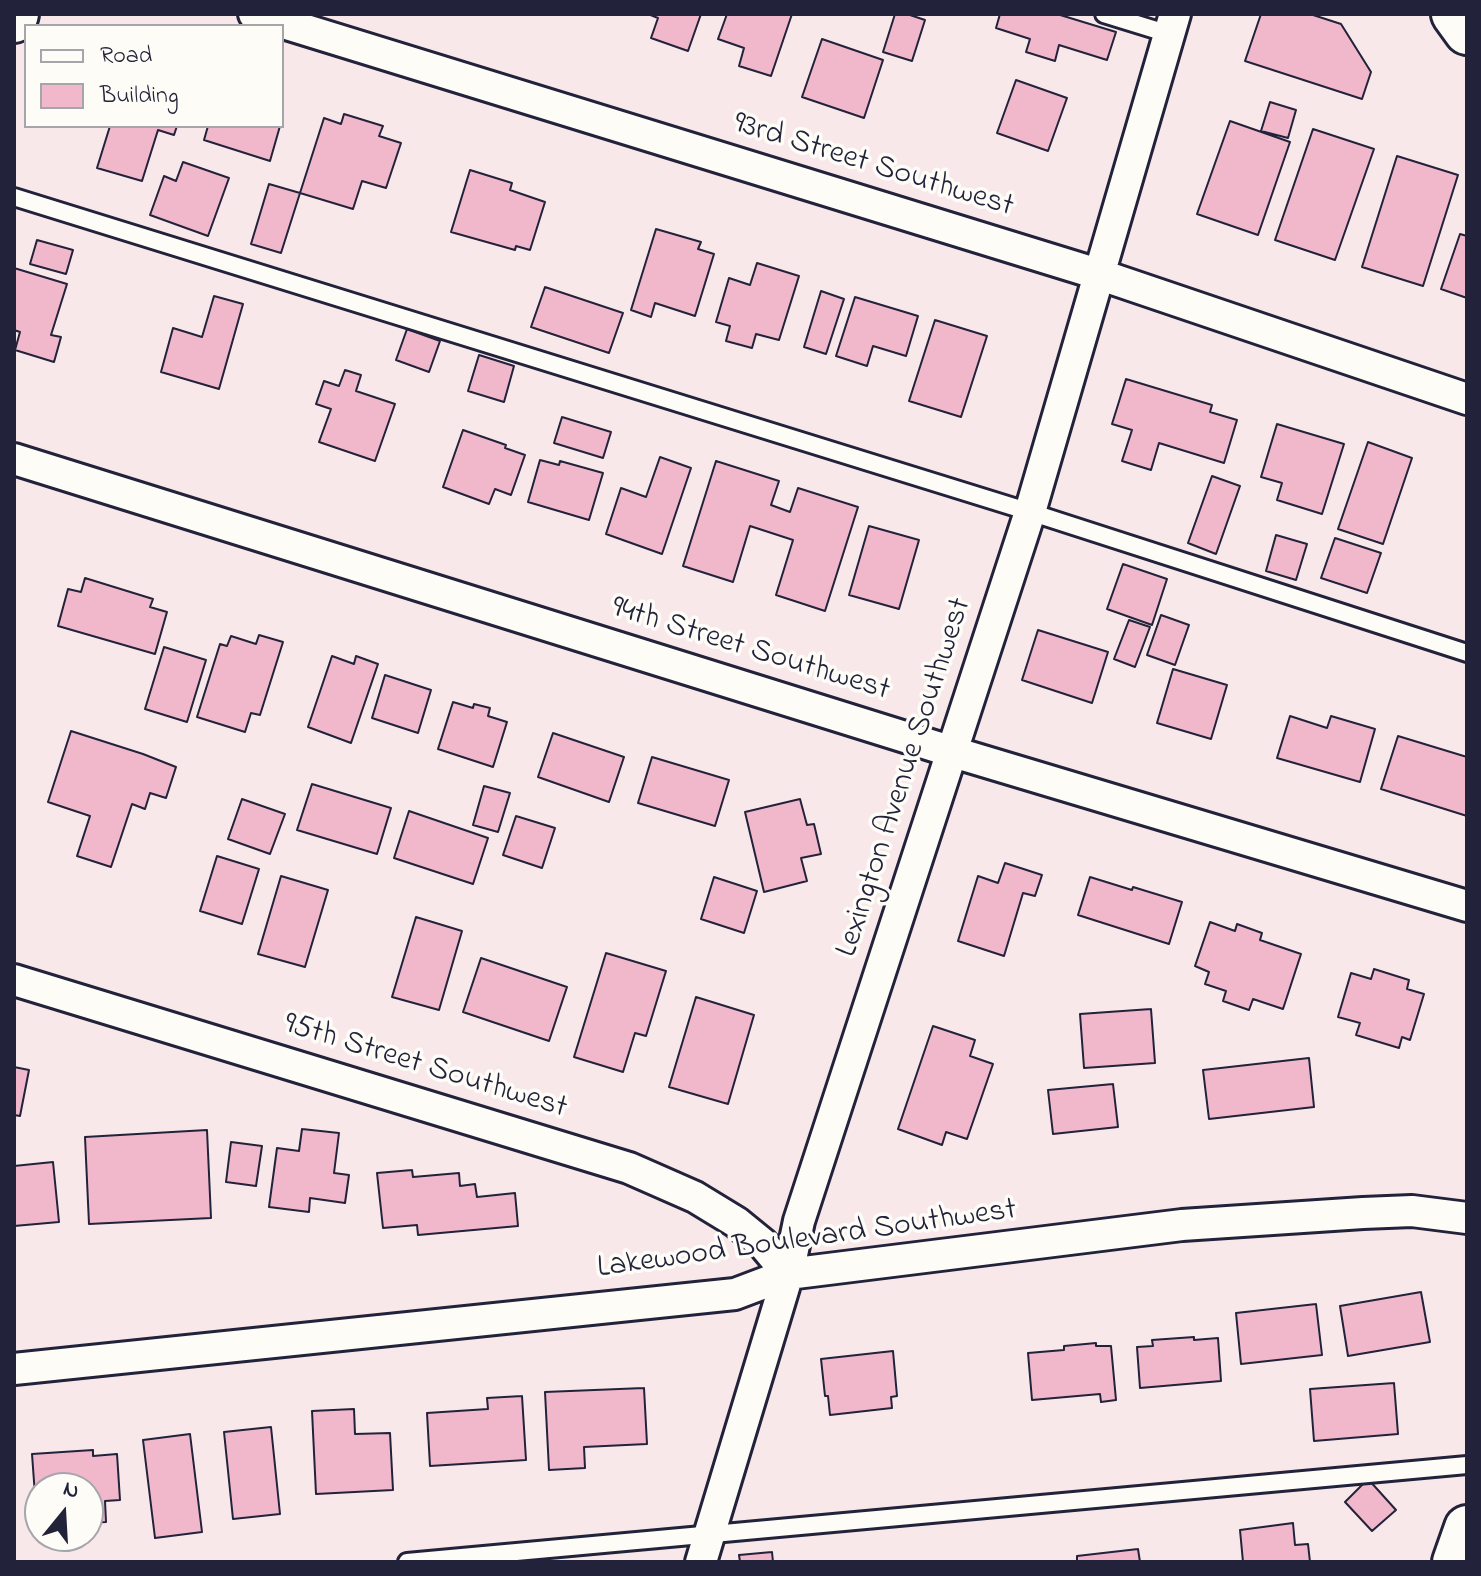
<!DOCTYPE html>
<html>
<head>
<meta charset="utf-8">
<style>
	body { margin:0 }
	#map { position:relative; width:1481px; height:1576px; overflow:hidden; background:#f9e8ea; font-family:"Indie Flower",sans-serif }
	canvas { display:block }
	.frame { position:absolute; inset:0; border:16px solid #22223b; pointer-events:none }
	.legend { position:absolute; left:24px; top:24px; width:260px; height:104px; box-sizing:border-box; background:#fdfcf7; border:2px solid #a5a5ac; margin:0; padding:10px 14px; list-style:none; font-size:24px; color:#22223b }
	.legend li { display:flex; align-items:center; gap:16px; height:40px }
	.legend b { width:40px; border:2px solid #a5a5ac }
	.north { position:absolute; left:24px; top:1472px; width:80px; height:80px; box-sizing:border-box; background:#fdfcf7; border:2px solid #a5a5ac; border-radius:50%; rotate:18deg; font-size:22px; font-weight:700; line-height:32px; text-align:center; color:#22223b }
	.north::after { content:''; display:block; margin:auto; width:28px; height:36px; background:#22223b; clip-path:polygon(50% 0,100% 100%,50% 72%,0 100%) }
</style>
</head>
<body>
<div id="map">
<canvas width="1481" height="1576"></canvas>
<div class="frame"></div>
<ul class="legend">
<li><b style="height:10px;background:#fdfcf7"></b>Road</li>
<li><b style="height:22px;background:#f1b8cb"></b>Building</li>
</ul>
<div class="north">N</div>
</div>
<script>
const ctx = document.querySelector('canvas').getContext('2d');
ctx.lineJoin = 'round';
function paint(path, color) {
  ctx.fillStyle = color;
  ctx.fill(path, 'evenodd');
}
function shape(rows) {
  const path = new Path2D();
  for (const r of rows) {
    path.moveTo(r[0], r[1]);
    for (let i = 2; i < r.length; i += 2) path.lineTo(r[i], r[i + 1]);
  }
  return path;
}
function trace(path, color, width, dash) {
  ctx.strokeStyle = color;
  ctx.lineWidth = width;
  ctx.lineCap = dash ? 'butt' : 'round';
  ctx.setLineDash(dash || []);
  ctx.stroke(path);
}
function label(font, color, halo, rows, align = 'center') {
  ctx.font = font + ' "Indie Flower",sans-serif';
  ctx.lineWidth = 7;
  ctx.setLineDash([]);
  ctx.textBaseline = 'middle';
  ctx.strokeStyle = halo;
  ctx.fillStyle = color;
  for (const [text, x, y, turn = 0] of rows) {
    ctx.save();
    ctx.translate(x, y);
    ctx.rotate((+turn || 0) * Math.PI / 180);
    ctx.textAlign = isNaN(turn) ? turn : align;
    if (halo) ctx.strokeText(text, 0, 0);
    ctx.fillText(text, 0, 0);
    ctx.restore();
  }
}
const building = shape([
	[648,14,701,14,688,51,651,38,658,18,648,14],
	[727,14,792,14,771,76,739,66,744,48,718,39,727,14],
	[895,14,907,14,925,20,912,61,883,52,895,14],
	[1000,14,1057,14,1116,32,1107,60,1059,45,1055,61,1026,52,1030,39,996,28,1000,14],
	[1261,14,1310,14,1341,24,1371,72,1362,99,1245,61,1261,14],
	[822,39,883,60,864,118,802,97,822,39],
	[1016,80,1067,98,1048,151,997,133,1016,80],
	[1270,102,1296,110,1288,138,1261,131,1270,102],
	[344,114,383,126,379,136,401,143,386,188,362,181,353,209,300,193,324,118,341,124,344,114],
	[1230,121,1290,142,1258,235,1197,214,1230,121],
	[110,126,177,126,174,135,158,130,142,181,97,168,110,126],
	[208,126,280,126,270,161,204,140,208,126],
	[1313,129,1374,149,1335,260,1275,240,1313,129],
	[1397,156,1458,175,1423,286,1362,267,1397,156],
	[183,162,229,178,208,236,150,215,164,176,176,181,183,162],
	[470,170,512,183,510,190,545,202,530,250,516,246,515,250,451,232,470,170],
	[269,184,300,193,281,253,251,244,269,184],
	[656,229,701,242,698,249,714,254,695,316,655,303,651,317,631,310,656,229],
	[1460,234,1467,236,1467,298,1441,289,1460,234],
	[37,240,73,250,66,274,30,264,37,240],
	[757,263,799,276,779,340,756,334,752,348,726,341,730,326,716,322,729,278,750,285,757,263],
	[14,268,67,284,51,335,61,337,54,362,15,350,20,332,14,330,14,268],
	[545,287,623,313,609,353,531,327,545,287],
	[821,291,844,299,826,354,804,347,821,291],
	[214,296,243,304,219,389,161,372,173,328,202,337,214,296],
	[855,297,918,316,906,356,873,346,867,366,836,356,855,297],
	[935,320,987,336,961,417,909,401,935,320],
	[407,329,440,341,429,372,396,360,407,329],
	[479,355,514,366,504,402,468,391,479,355],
	[345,370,361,375,356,391,395,404,375,461,319,442,331,409,316,404,324,381,339,386,345,370],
	[1126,379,1212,405,1210,412,1237,420,1224,463,1159,443,1151,470,1122,461,1132,430,1112,424,1126,379],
	[562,417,611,432,603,458,554,443,562,417],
	[1277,424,1344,444,1322,514,1277,500,1282,483,1261,477,1277,424],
	[463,430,506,445,505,448,525,455,511,495,495,489,489,504,443,487,463,430],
	[1368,442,1412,458,1383,544,1338,529,1368,442],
	[660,457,691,468,662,554,606,534,621,488,646,497,660,457],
	[540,460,559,465,560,461,603,473,589,520,528,502,540,460],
	[716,461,779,481,771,505,790,512,798,488,858,507,825,611,776,595,793,540,750,526,733,582,683,566,716,461],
	[1212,476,1240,486,1216,554,1188,543,1212,476],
	[869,526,919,540,899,609,849,595,869,526],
	[1276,535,1307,544,1296,580,1266,571,1276,535],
	[1335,538,1381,553,1367,593,1321,578,1335,538],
	[1123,564,1167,579,1152,625,1107,609,1123,564],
	[85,578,153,599,150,607,167,612,155,654,58,626,68,589,81,592,85,578],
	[1161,615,1189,625,1175,665,1147,655,1161,615],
	[1129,620,1150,627,1135,667,1114,659,1129,620],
	[1038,630,1108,652,1092,703,1022,680,1038,630],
	[259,635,283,642,260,715,251,713,245,732,197,717,220,644,227,646,231,636,256,644,259,635],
	[164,647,206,660,187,722,145,709,164,647],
	[332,656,354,664,356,656,378,664,351,743,308,727,332,656],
	[1173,669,1227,685,1211,739,1157,723,1173,669],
	[385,675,431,690,418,733,372,718,385,675],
	[453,702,473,708,474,704,490,708,488,716,507,722,493,767,438,749,453,702],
	[1290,716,1327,728,1331,716,1375,729,1360,782,1277,758,1290,716],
	[71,731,143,754,176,767,166,798,150,793,145,809,132,804,111,867,77,856,90,816,48,802,71,731],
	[553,733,624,757,609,802,538,777,553,733],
	[1398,736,1467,757,1467,816,1381,789,1398,736],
	[652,757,729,780,715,826,638,803,652,757],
	[312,784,391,808,377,854,297,830,312,784],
	[484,786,510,793,498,832,473,825,484,786],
	[242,799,285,814,270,854,228,839,242,799],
	[800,799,807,825,814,824,821,854,801,858,807,881,764,892,745,812,800,799],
	[409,811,488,838,473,884,394,858,409,811],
	[516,816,555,828,542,868,503,855,516,816],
	[217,856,259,869,242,924,200,911,217,856],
	[1005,863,1042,875,1035,896,1023,893,1004,956,958,941,978,876,998,883,1005,863],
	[281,876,328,890,305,967,258,954,281,876],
	[714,877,757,891,744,933,701,919,714,877],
	[1090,877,1132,890,1133,887,1182,902,1169,944,1078,915,1090,877],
	[416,917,462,931,439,1010,392,997,416,917],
	[1210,922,1235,931,1237,924,1262,933,1260,940,1301,954,1283,1009,1253,999,1249,1010,1223,1001,1226,991,1205,984,1209,972,1195,966,1210,922],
	[606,953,666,971,646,1036,635,1033,623,1072,574,1057,606,953],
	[481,958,567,987,549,1041,463,1012,481,958],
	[1374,969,1409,980,1407,989,1424,994,1410,1040,1402,1037,1399,1048,1356,1035,1360,1023,1338,1017,1351,973,1371,979,1374,969],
	[696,997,754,1015,728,1104,669,1087,696,997],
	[1151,1009,1155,1063,1084,1068,1080,1014,1151,1009],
	[933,1026,975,1040,970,1056,993,1064,967,1139,946,1132,942,1145,898,1129,933,1026],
	[1309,1058,1314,1107,1209,1119,1203,1070,1309,1058],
	[14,1067,29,1070,20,1116,14,1115,14,1067],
	[1113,1084,1118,1127,1053,1134,1048,1090,1113,1084],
	[302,1129,339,1133,334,1173,349,1175,345,1203,310,1198,309,1212,269,1207,277,1148,299,1151,302,1129],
	[207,1130,211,1218,89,1224,85,1137,207,1130],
	[231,1142,262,1146,256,1186,226,1182,231,1142],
	[53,1162,59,1222,14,1226,14,1166,53,1162],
	[412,1170,413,1177,459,1173,460,1186,475,1184,477,1197,515,1193,518,1226,418,1235,417,1225,383,1228,377,1173,412,1170],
	[1421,1292,1430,1342,1348,1356,1340,1306,1421,1292],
	[1316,1304,1322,1355,1241,1364,1236,1313,1316,1304],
	[1194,1337,1194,1340,1218,1338,1221,1381,1140,1388,1137,1347,1153,1346,1152,1340,1194,1337],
	[1096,1343,1096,1346,1111,1346,1116,1400,1101,1402,1100,1394,1032,1400,1028,1353,1064,1350,1064,1346,1096,1343],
	[893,1351,897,1396,891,1397,892,1408,830,1415,828,1396,825,1396,821,1359,893,1351],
	[1394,1383,1398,1434,1314,1441,1310,1389,1394,1383],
	[644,1388,647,1444,584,1447,585,1468,549,1470,545,1392,644,1388],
	[522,1396,526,1460,430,1466,427,1413,488,1409,487,1398,522,1396],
	[354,1409,355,1434,390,1433,393,1490,316,1494,312,1411,354,1409],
	[271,1427,280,1514,233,1519,224,1432,271,1427],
	[190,1434,202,1532,155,1538,143,1440,190,1434],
	[93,1450,93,1456,117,1454,120,1500,105,1501,106,1522,88,1523,88,1488,40,1488,40,1509,36,1509,32,1454,93,1450],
	[1368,1479,1396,1510,1372,1531,1345,1502,1368,1479],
	[1293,1523,1295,1545,1308,1544,1310,1562,1243,1562,1240,1530,1293,1523],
	[1138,1549,1140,1562,1077,1562,1077,1556,1138,1549],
	[772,1552,773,1562,740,1562,739,1555,772,1552]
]);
paint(building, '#f1b8cb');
trace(building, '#22223b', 2);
const lane = shape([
	[1104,14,1169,34],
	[14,197,1030,512,1467,653],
	[407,1562,1467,1465]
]);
const street = shape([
	[254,14,1098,274,1467,399],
	[14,459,953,752,1467,906],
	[14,980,629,1168,695,1197,736,1222,763,1244,788,1274],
	[14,1369,735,1294,788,1274,1182,1225,1363,1213,1412,1211,1467,1218],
	[701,1562,788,1274,799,1221,1030,512,1175,14]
]);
const secondary = shape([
	[1454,14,1467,32],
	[14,20,16,14],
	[1455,1562,1467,1528]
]);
trace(lane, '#22223b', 22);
trace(street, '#22223b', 36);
trace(secondary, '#22223b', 50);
trace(lane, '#fdfcf7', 16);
trace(street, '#fdfcf7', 30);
trace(secondary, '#fdfcf7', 44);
label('32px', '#22223b', '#fdfcf7', [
	["93rd Street Southwest",873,167,17],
	["94th Street Southwest",750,651,17],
	["Lexington Avenue Southwest",906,778,-72],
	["95th Street Southwest",425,1068,17],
	["Lakewood Boulevard Southwest",807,1241,-8]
]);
</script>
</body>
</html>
